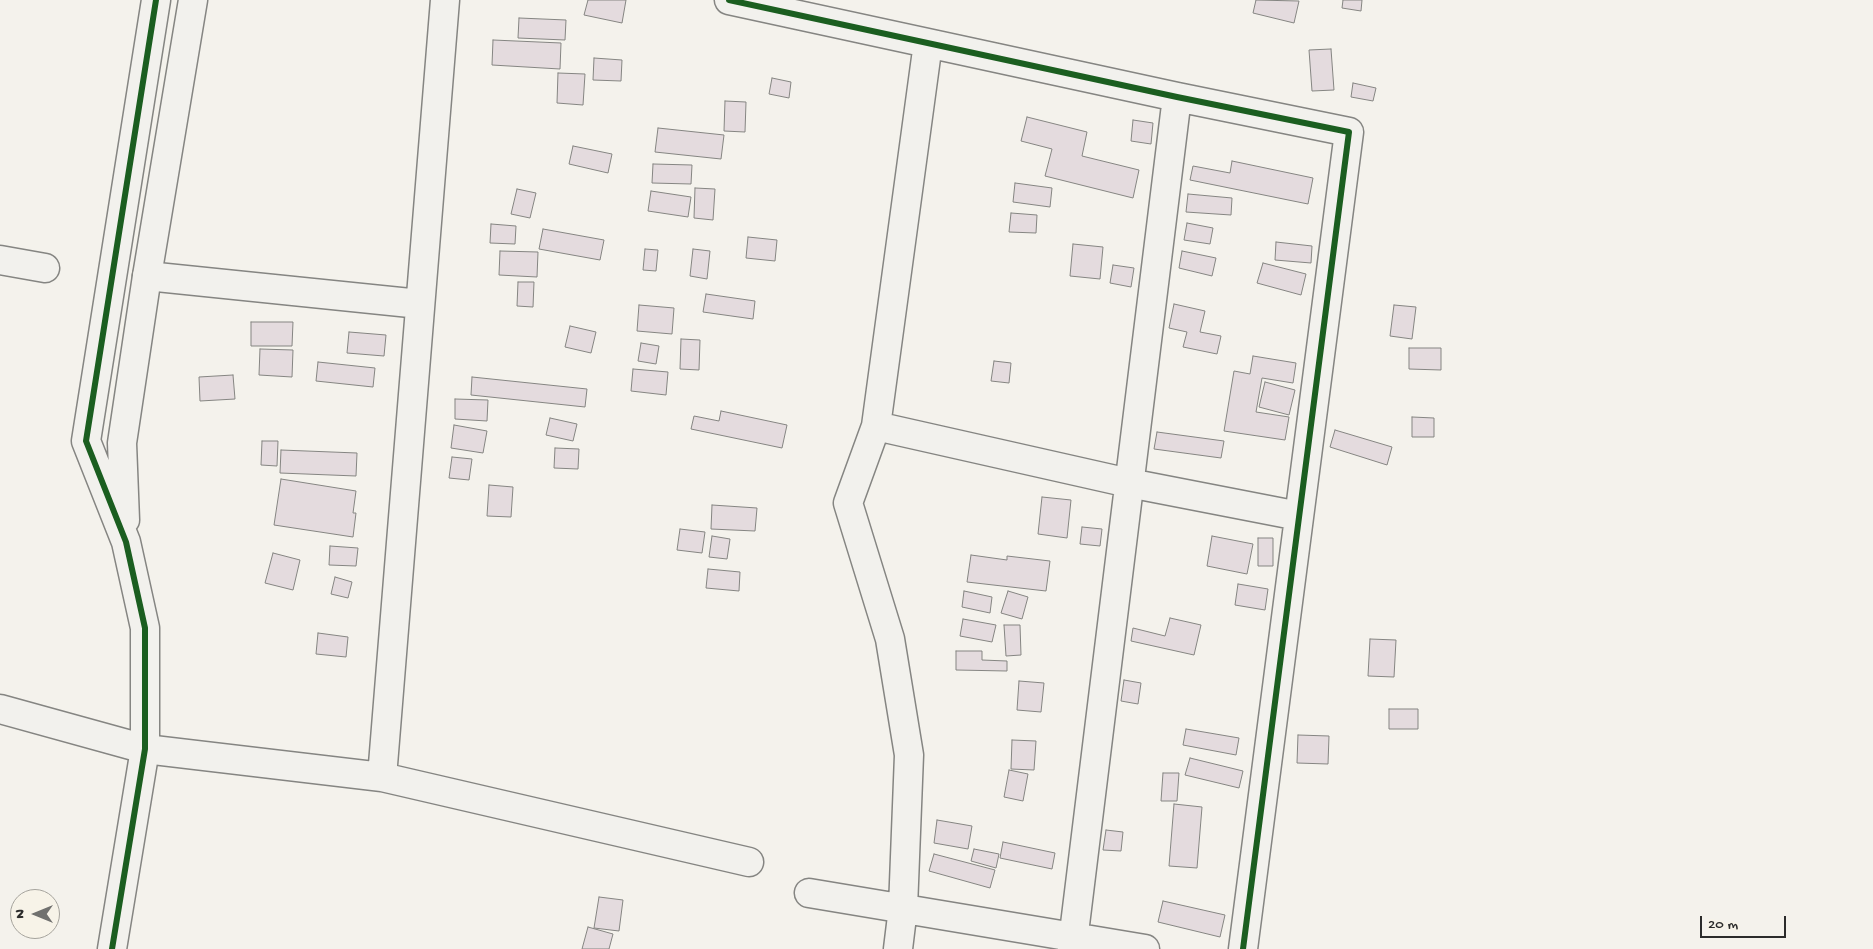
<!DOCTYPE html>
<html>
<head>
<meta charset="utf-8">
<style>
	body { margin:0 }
	#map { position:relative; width:1873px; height:949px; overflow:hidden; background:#f4f2ec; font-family:"Gochi Hand",sans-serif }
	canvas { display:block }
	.north { position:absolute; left:10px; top:889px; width:50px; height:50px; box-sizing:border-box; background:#f7f3e8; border:1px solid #a5a39c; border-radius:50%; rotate:270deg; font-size:14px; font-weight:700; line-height:20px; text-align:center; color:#2b2b2b }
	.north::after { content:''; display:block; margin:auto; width:18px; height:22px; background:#71716f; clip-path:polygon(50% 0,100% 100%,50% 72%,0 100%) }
	.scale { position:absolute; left:1700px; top:916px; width:86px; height:22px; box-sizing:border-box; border:2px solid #2b2b2b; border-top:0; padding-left:6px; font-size:15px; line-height:18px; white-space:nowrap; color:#2b2b2b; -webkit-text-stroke:4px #f7f3e8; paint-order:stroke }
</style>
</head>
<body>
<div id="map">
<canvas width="1873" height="949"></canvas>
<div class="north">N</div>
<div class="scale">20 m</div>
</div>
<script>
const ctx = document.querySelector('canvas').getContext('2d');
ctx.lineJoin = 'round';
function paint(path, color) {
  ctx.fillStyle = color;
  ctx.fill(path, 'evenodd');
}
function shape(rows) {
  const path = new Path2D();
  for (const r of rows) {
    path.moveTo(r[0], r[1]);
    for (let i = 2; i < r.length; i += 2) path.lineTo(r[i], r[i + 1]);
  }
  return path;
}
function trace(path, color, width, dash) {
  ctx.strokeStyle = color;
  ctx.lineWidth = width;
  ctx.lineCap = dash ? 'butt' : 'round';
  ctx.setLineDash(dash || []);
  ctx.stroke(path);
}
const building = shape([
	[588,0,626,0,622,23,584,15,588,0],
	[1256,0,1299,1,1294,23,1253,13,1256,0],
	[1343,0,1362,0,1361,11,1342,8,1343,0],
	[519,18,566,20,565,40,518,38,519,18],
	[493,40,561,43,560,69,492,65,493,40],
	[1331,49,1334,90,1312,91,1309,50,1331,49],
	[594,58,622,60,621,81,593,80,594,58],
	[558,73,585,74,583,105,557,103,558,73],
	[772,78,791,82,789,98,769,94,772,78],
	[1353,83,1376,88,1373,101,1351,97,1353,83],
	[725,101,746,102,745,132,724,131,725,101],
	[1027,117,1087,132,1082,156,1139,170,1133,198,1045,176,1052,149,1021,141,1027,117],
	[1133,120,1153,123,1151,144,1131,141,1133,120],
	[658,128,724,135,721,159,655,152,658,128],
	[573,146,612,154,608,173,569,164,573,146],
	[1232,161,1313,178,1308,204,1190,180,1193,166,1230,173,1232,161],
	[653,164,692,165,691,184,652,183,653,164],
	[1015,183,1052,188,1050,207,1013,202,1015,183],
	[695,188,715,189,713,220,694,218,695,188],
	[517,189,536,193,530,218,511,214,517,189],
	[651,191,691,197,688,217,648,211,651,191],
	[1188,194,1232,198,1231,215,1186,212,1188,194],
	[1011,213,1037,215,1036,233,1009,232,1011,213],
	[1187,223,1213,228,1210,244,1184,240,1187,223],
	[491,224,516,226,515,244,490,243,491,224],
	[543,229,604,240,600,260,539,249,543,229],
	[748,237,777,240,775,261,746,258,748,237],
	[1276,242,1312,246,1311,263,1275,260,1276,242],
	[1073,244,1103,247,1100,279,1070,276,1073,244],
	[645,249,658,250,656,271,643,270,645,249],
	[693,249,710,251,707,279,690,276,693,249],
	[500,251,538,252,537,277,499,275,500,251],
	[1182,251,1216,258,1212,276,1179,268,1182,251],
	[1263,263,1306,274,1301,295,1257,283,1263,263],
	[1113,265,1134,268,1131,287,1110,283,1113,265],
	[518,282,534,282,533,307,517,306,518,282],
	[706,294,755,301,753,319,703,312,706,294],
	[1174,304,1205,311,1200,332,1221,336,1217,354,1183,347,1187,332,1169,328,1174,304],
	[639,305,674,308,672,334,637,331,639,305],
	[1394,305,1416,307,1412,339,1390,336,1394,305],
	[251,322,293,322,292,346,251,346,251,322],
	[570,326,596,332,591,353,565,347,570,326],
	[349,332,386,335,384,356,347,353,349,332],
	[681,339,700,340,699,370,680,369,681,339],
	[641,343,659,346,656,364,638,361,641,343],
	[1409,348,1441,348,1441,370,1409,369,1409,348],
	[260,349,293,350,292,377,259,375,260,349],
	[1253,356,1296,363,1293,383,1262,378,1256,412,1289,417,1285,440,1224,431,1234,371,1250,374,1253,356],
	[994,361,1011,363,1009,383,991,381,994,361],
	[318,362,375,368,373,387,316,381,318,362],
	[633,369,668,372,666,395,631,391,633,369],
	[233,375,235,399,200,401,199,377,233,375],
	[472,377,587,389,585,407,471,395,472,377],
	[1265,382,1295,390,1289,415,1259,407,1265,382],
	[455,399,488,400,487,421,455,419,455,399],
	[721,411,787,425,782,448,691,429,694,416,719,421,721,411],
	[1412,417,1434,418,1434,437,1412,437,1412,417],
	[550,418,577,424,573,441,546,435,550,418],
	[454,425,487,431,483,453,451,448,454,425],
	[1335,430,1392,447,1387,465,1330,447,1335,430],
	[1157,432,1224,441,1221,458,1154,449,1157,432],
	[262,441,278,441,277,466,261,465,262,441],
	[555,448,579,449,578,469,554,468,555,448],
	[281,450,357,453,356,476,280,473,281,450],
	[452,457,472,459,469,480,449,478,452,457],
	[281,479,356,491,353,513,356,513,353,537,274,525,281,479],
	[489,485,513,487,511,517,487,516,489,485],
	[1042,497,1071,500,1067,538,1038,534,1042,497],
	[712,505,757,508,755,531,711,529,712,505],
	[1082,527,1102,529,1100,546,1080,544,1082,527],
	[680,529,705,532,702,553,677,550,680,529],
	[712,536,730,539,727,559,709,557,712,536],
	[1212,536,1253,544,1247,574,1207,566,1212,536],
	[1258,538,1273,538,1273,566,1258,566,1258,538],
	[330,546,358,548,356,566,329,565,330,546],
	[273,553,300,560,293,590,265,583,273,553],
	[971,555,1007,560,1007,556,1050,561,1046,591,967,582,971,555],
	[708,569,740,572,739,591,706,588,708,569],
	[335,577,352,582,348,598,331,594,335,577],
	[1238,584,1268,589,1265,610,1235,605,1238,584],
	[964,591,992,597,990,613,962,607,964,591],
	[1008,591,1028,597,1022,619,1001,613,1008,591],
	[1170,618,1201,625,1194,655,1131,641,1133,628,1165,636,1170,618],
	[963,619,996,625,992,642,960,636,963,619],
	[1004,625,1020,625,1021,655,1006,656,1004,625],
	[318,633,348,637,346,657,316,654,318,633],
	[1370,639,1396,640,1394,677,1368,676,1370,639],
	[956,651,982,651,982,660,1007,661,1007,671,956,670,956,651],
	[1124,680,1141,683,1138,704,1121,701,1124,680],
	[1019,681,1044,683,1041,712,1017,710,1019,681],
	[1389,709,1418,709,1418,729,1389,729,1389,709],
	[1186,729,1239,738,1236,755,1183,745,1186,729],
	[1298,735,1329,736,1328,764,1297,763,1298,735],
	[1012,740,1036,741,1034,770,1011,769,1012,740],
	[1190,758,1243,771,1239,788,1185,775,1190,758],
	[1009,770,1028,774,1023,801,1004,797,1009,770],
	[1163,773,1179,773,1177,801,1161,801,1163,773],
	[1174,804,1202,807,1197,868,1169,866,1174,804],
	[937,820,972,826,968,849,934,843,937,820],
	[1106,830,1123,832,1121,851,1103,850,1106,830],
	[1003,842,1055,853,1052,869,1000,858,1003,842],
	[974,849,999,854,996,868,971,861,974,849],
	[934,854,995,870,990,888,929,871,934,854],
	[599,897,623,900,619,931,594,928,599,897],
	[1163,901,1225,915,1220,937,1158,922,1163,901],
	[588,927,613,934,609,949,582,949,588,927]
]);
paint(building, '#e4dbde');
trace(building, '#858582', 1);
const minor = shape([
	[729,0,1177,97,1349,132,1243,949],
	[0,260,45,268],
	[147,276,420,304],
	[876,426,1129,483,1299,516],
	[0,709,145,749,382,777,749,862],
	[382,777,445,0],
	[809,893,1145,949],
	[898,949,903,908,909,755,890,639,848,503,876,426,928,43],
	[1072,949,1177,97]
]);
const tertiary = shape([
	[125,520,122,443,147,276,193,0],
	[112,949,145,749,145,628,126,542,86,441,156,0]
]);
trace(minor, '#858582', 31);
trace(tertiary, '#858582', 31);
trace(minor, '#f2f1ed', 28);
trace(tertiary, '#f2f1ed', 28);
trace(shape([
	[729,0,1177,97,1349,132,1243,949],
	[112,949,145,749,145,628,126,542,86,441,156,0]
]), '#1b5e20', 6);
</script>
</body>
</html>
